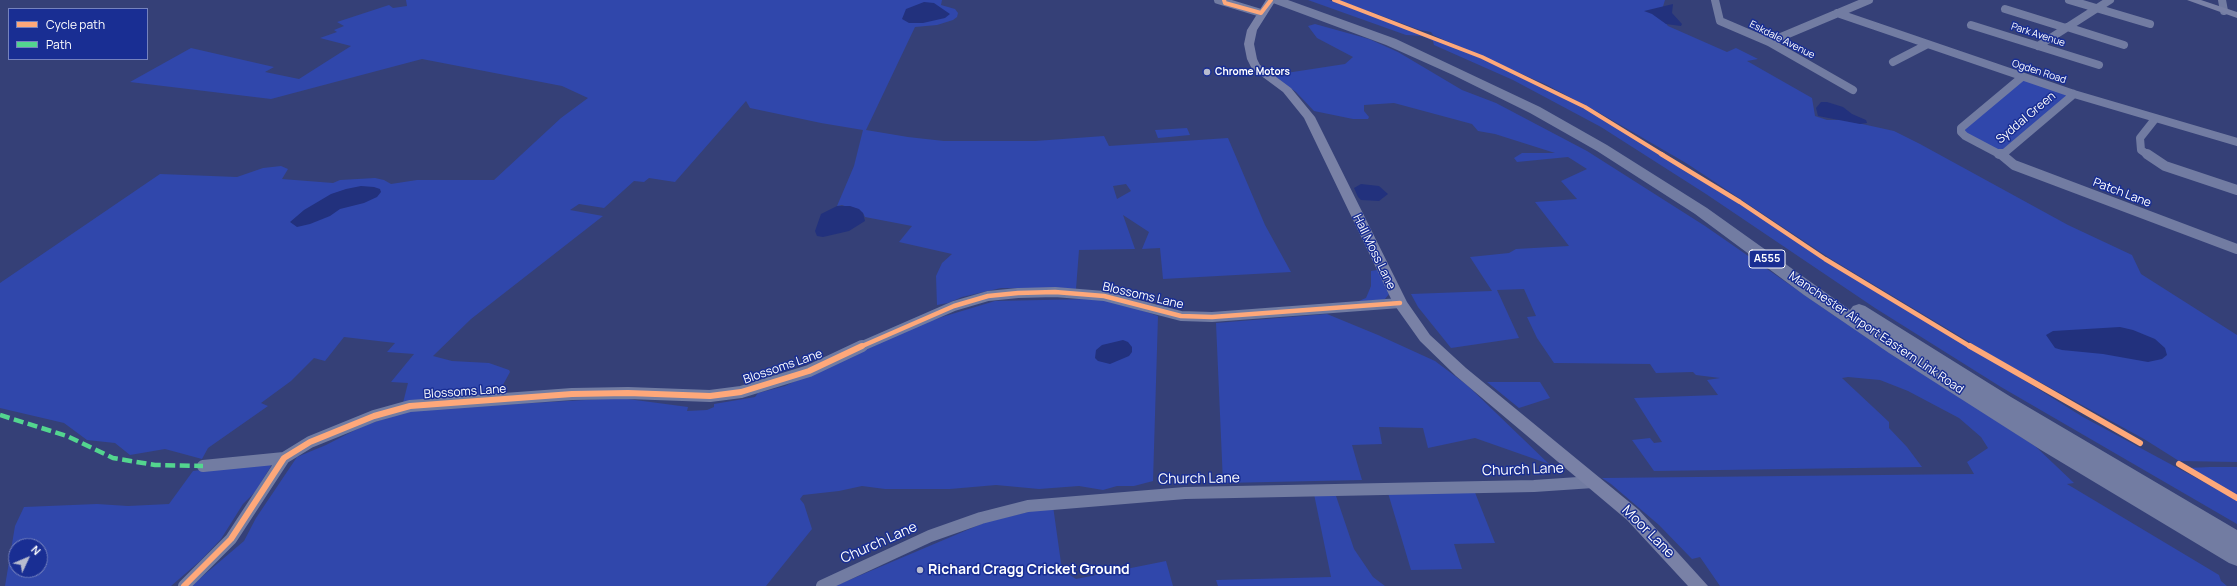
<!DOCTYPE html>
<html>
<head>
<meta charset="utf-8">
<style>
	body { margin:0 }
	#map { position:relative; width:2237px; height:586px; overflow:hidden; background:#354077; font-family:Manrope,sans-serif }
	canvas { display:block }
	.legend { position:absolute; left:8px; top:8px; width:140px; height:52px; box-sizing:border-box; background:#192e93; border:1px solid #7582be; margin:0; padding:5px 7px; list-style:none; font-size:12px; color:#fff }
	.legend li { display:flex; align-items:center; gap:8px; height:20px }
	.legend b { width:20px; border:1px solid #7582be }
	.north { position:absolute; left:8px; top:538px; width:40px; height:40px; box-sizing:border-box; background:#192e93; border:1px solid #7582be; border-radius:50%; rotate:46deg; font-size:11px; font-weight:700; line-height:16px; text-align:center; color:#fff }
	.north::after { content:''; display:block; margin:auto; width:14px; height:18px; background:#b8bccf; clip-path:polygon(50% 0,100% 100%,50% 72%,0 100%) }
</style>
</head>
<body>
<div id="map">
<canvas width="2237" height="586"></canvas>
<ul class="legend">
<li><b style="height:5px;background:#fea87a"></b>Cycle path</li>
<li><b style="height:5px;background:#53d58f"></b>Path</li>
</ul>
<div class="north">N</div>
</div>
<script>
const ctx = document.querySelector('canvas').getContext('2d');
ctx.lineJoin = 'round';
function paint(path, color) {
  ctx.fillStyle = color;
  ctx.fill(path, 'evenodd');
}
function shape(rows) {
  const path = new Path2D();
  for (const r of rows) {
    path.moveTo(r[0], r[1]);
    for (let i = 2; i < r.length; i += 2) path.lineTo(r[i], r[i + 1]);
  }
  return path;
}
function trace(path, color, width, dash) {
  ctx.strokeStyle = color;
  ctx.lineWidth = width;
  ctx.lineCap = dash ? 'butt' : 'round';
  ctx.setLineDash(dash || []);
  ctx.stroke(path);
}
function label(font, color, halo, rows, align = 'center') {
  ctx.font = font + ' Manrope,sans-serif';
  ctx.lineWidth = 3;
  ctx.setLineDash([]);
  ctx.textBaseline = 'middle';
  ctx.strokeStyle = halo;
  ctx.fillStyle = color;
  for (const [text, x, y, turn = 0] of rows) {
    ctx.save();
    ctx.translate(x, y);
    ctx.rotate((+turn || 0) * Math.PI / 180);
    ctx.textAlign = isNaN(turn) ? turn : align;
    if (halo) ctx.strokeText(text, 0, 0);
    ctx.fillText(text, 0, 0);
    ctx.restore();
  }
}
paint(shape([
	[406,0,942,0,941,5,955,9,958,13,957,17,953,20,937,25,915,27,866,130,908,137,944,141,1035,141,1104,136,1109,146,1228,138,1265,225,1291,272,1163,279,1160,248,1142,249,1149,232,1123,215,1135,249,1079,250,1076,289,1001,288,962,297,948,303,937,305,936,276,942,263,952,254,899,242,912,226,865,217,863,213,842,205,837,206,854,166,863,130,821,123,750,108,746,101,675,182,649,178,644,182,634,181,604,208,579,204,570,210,603,216,471,319,433,356,452,361,489,363,509,370,510,372,498,394,403,403,408,383,391,382,414,354,387,352,395,343,344,337,325,361,314,358,291,381,261,403,268,406,208,448,202,459,165,449,130,455,115,443,87,440,64,423,0,408,0,283,160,174,237,177,263,168,281,166,288,169,282,179,333,183,340,180,375,178,384,180,391,184,417,180,494,180,561,118,588,98,562,86,422,59,271,99,130,82,191,48,274,67,265,72,299,79,351,46,320,38,337,32,334,30,344,26,337,22,389,5,393,8,407,6],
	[1126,184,1131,191,1117,199,1113,186],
	[1308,0,1329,0,1400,24,1525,77,1585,107,1740,202,1825,260,1934,324,2083,417,2237,500,2237,524,2001,387,1875,308,1706,194,1601,127,1513,80,1434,45,1433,41,1423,36,1406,35],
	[1338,0,1665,0,1660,16,1668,26,1727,52,1736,48,1758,59,1747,61,1812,98,1815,116,1827,120,1844,120,1894,131,1920,144,2068,225,2132,255,2141,274,2237,335,2237,462,2179,461,2144,439,1996,358,1831,259,1686,163,1598,112,1547,85,1433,35,1431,32,1420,30],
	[1315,24,1369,39,1398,52,1462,90,1496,103,1587,151,1705,226,1832,314,2035,446,2074,483,2067,484,2219,575,2221,581,2227,586,1720,586,1700,557,1692,559,1659,525,1611,484,1602,478,1974,474,1967,462,1988,448,1981,437,1959,418,1908,391,1880,380,1848,377,1842,378,1889,422,1889,428,1907,447,1922,467,1654,471,1632,440,1650,438,1654,443,1662,442,1634,398,1718,395,1707,380,1720,378,1696,375,1693,372,1656,373,1650,364,1554,363,1537,338,1527,317,1536,316,1524,289,1497,290,1519,338,1451,348,1418,307,1411,294,1492,291,1470,257,1509,253,1516,249,1569,246,1535,202,1577,199,1561,181,1587,169,1568,157,1517,162,1514,158,1522,153,1555,153,1495,134,1478,131,1472,124,1394,103,1364,105,1364,111,1369,117,1368,119,1353,119,1314,111,1296,92,1273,75,1345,64,1353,57,1317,38,1308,26],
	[2022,77,2074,94,2002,155,1961,132],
	[1187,128,1190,135,1158,138,1155,130],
	[1377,270,1388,287,1389,294,1385,299,1376,302,1354,303,1366,298,1371,286,1371,271],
	[1089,299,1118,302,1158,316,1153,481,1134,486,1117,486,1103,490,1079,486,1039,489,996,485,950,489,885,489,862,486,839,491,803,495,800,499,804,504,812,529,766,586,191,586,244,541,256,518,297,457,326,445,363,426,411,410,620,398,688,407,687,411,707,410,714,407,714,404,755,397,758,393,785,386,909,327,995,301],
	[1327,314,1378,335,1435,361,1467,385,1549,464,1475,438,1428,448,1423,428,1379,427,1382,444,1352,445,1362,480,1223,483,1216,323],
	[1487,382,1540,382,1550,398,1519,408],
	[268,461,271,466,255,492,243,504,221,539,200,561,171,586,5,586,15,526,24,507,97,504,128,506,169,504,193,471],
	[16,546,40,546,40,570,16,570],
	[2237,467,2237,495,2189,468,2210,467],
	[1474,490,1495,543,1454,544,1462,569,1411,570,1388,493],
	[1314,494,1334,494,1336,496,1354,549,1373,577,1385,586,1218,586,1216,580,1331,577],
	[1053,506,1062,570,1076,579,1166,561,1173,586,835,586,986,522]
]), '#3047ab');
paint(shape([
	[924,2,934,3,950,14,945,18,923,23,909,23,902,19,906,9],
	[1673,4,1672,13,1682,24,1681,26,1666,24,1652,14,1644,11],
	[1821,102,1827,102,1843,107,1852,114,1866,120,1867,123,1860,124,1818,116,1816,108],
	[1361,184,1379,186,1388,194,1379,201,1361,200,1358,197,1354,188],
	[361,186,374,187,380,189,381,192,377,197,364,203,340,209,330,216,310,224,297,227,290,222,304,210,331,194,346,189],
	[837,206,850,206,859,209,863,213,865,221,849,231,823,237,817,236,815,231,821,214],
	[2120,327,2133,330,2155,339,2165,348,2167,355,2162,359,2148,362,2103,354,2062,350,2055,348,2046,335,2053,331],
	[1123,340,1128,342,1132,347,1132,352,1129,356,1110,364,1098,361,1095,358,1096,350,1102,345]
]), '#22317d');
trace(shape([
	[1218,0,1261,13],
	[1715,0,1720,21,1769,42,1853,90],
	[2069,0,2150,24],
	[2222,0,2224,11],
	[2005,9,2066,28],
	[1837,13,2074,94,2237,142],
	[1971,25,2099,65],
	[2067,27,2124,45],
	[1769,42,1869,0],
	[2038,46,2110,0],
	[1893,62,1926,45],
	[2001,155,1965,136,1961,132,1961,128,2022,77],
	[2002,155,2074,94],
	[2148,155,2141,150,2140,138,2155,119]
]), '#727ca2', 8);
trace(shape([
	[1999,154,2004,154],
	[2147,154,2165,166,2237,190],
	[2002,155,2014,165,2237,249],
	[860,347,954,306,988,296,1018,293,1055,292,1104,296,1181,316,1212,317,1400,303]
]), '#727ca2', 10);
trace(shape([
	[203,466,284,458],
	[184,586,231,539,284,458,310,442,374,416,410,406,572,394,628,393,710,396,741,392,809,371,862,346],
	[822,586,930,536,981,518,1028,506,1185,493,1534,486,1593,482]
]), '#727ca2', 12);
paint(shape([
	[1266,0,1276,0,1257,30,1254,44,1257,59,1260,65,1291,88,1315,117,1407,302,1430,335,1466,368,1639,510,1708,586,1688,586,1627,520,1456,376,1420,341,1393,303,1304,118,1283,92,1252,69,1247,59,1244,44,1247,30,1266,0],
	[2187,0,2201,0,2237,12,2237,18,2187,0]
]), '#7981a6');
paint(shape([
	[1271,0,1288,0,1396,39,1540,107,1607,145,1707,208,1850,310,1853,306,1859,304,1865,306,2011,397,2237,530,2237,566,2229,563,2041,450,1889,353,1804,295,1695,214,1597,151,1530,113,1453,75,1386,45,1273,3,1271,0]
]), '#727ca2');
trace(shape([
	[0,415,67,436,113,458,155,465,203,466]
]), '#53d58f', 4.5, [10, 4.5]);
trace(shape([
	[1224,0,1225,3,1261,13,1271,0],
	[1334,0,1482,57,1585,107,1663,155]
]), '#fea87a', 4);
trace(shape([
	[1661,154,1740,202,1825,259,1971,347],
	[860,347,954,306,988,296,1018,293,1055,292,1104,296,1181,316,1212,317,1400,303]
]), '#fea87a', 4.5);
trace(shape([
	[1970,346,2140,443],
	[2179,464,2237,498],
	[184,586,231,539,284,458,310,442,374,416,410,406,572,394,628,393,710,396,741,392,809,371,862,346]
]), '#fea87a', 6);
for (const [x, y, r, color] of [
	[1207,72,4,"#b8bccf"],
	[920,570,4,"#b8bccf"]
]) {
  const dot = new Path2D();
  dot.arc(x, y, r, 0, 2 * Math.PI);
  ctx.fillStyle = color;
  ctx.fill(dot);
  trace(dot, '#192e93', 1.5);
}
label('10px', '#fff', '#192e93', [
	["Park Avenue",2038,35,18],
	["Eskdale Avenue",1782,40,27],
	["Ogden Road",2039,72,18]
]);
label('bold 10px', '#fff', '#192e93', [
	["Chrome Motors",1215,72]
], 'left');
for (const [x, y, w] of [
	[1767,259,36]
]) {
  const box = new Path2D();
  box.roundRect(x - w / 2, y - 9, w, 18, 3);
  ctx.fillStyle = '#192e93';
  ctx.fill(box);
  trace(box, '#fff', 1);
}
label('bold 11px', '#fff', null, [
	["A555",1767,259]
]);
label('12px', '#fff', '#192e93', [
	["Syddal Green",2026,118,-40],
	["Patch Lane",2122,193,21],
	["Hall Moss Lane",1374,252,64],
	["Blossoms Lane",1143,296,13],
	["Manchester Airport Eastern Link Road",1876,333,34],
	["Blossoms Lane",783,367,-19],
	["Blossoms Lane",465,392,-4]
]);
label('14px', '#fff', '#192e93', [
	["Church Lane",1523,470,-2],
	["Church Lane",1199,479,-1],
	["Moor Lane",1648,532,45],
	["Church Lane",879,543,-24]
]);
label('bold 14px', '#fff', '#192e93', [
	["Richard Cragg Cricket Ground",928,570]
], 'left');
</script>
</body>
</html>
